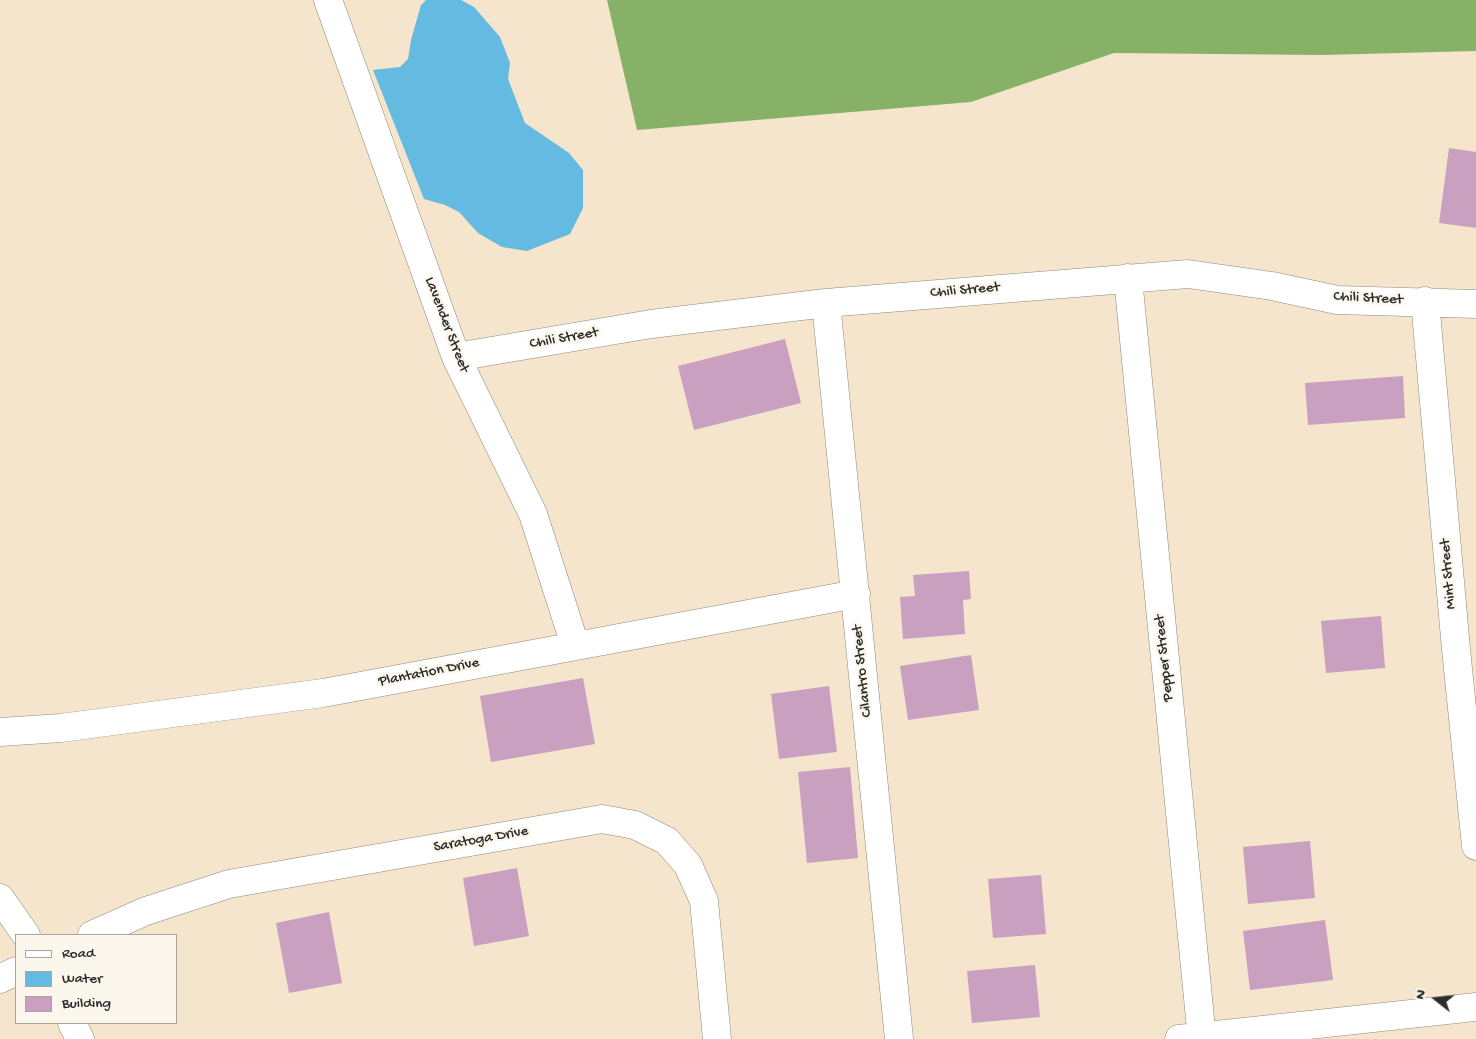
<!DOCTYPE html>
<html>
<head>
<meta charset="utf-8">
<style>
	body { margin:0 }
	#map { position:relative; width:1476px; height:1039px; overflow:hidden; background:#f4e5cc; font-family:"Gochi Hand",sans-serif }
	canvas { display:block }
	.legend { position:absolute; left:15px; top:934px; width:162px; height:90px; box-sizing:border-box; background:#fbf7ec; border:1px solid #a8a59f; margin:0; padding:6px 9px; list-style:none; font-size:15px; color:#2b2b2b }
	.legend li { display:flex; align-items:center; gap:10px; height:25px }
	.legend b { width:25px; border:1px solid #a8a59f }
	.north { position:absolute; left:1411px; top:974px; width:50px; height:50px; -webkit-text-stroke:4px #fbf7ec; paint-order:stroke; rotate:286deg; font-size:14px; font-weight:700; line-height:20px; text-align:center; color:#2b2b2b }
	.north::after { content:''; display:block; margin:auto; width:18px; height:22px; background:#2b2b2b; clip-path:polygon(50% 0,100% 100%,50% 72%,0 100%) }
</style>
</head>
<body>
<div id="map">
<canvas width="1476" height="1039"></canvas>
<ul class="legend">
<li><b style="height:6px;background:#fff"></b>Road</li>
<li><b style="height:14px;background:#65bae1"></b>Water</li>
<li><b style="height:14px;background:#c9a0c0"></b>Building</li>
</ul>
<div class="north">N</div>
</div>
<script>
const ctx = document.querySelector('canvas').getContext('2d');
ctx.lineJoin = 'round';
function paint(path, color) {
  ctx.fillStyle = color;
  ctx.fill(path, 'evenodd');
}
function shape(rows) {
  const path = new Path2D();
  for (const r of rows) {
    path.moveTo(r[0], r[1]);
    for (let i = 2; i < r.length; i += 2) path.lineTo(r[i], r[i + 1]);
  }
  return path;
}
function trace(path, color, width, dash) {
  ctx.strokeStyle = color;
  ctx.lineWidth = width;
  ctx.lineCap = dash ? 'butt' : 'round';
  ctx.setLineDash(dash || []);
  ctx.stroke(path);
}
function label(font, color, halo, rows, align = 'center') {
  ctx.font = font + ' "Gochi Hand",sans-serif';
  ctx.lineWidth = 5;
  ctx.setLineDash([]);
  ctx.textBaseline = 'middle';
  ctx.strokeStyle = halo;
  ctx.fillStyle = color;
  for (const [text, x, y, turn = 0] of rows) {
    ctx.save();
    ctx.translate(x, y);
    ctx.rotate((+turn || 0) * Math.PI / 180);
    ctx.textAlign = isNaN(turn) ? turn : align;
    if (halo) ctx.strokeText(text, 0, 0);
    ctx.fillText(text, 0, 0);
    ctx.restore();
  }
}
paint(shape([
	[607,0,1476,0,1476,51,1322,55,1114,53,971,102,637,130]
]), '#88b168');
paint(shape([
	[426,0,461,0,474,7,500,37,510,63,508,79,525,123,569,153,583,170,583,208,570,234,527,251,502,247,478,233,459,212,445,205,424,199,373,70,400,67,408,59,411,40,421,5]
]), '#65bae1');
paint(shape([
	[1449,148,1476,152,1476,228,1439,223],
	[785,339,801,403,694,430,678,366],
	[1403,376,1405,418,1308,425,1305,383],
	[969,571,971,599,963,600,965,634,903,639,900,597,915,596,913,575],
	[1381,616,1385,668,1326,673,1321,621],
	[971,655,979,710,908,720,900,666],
	[583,678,595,744,491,762,480,696],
	[829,686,837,752,779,759,771,694],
	[850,767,858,858,807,863,798,772],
	[1310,841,1315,898,1248,904,1243,847],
	[517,868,529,936,474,946,463,878],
	[1041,875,1046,934,993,938,988,879],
	[329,912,342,983,289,993,276,923],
	[1325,920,1333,980,1250,990,1243,931],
	[1035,965,1040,1017,972,1023,967,971]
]), '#c9a0c0');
const minor = shape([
	[328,0,456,357,533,514,575,645],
	[1128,278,1202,1039],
	[1425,301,1456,649,1476,846],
	[826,303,899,1039],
	[456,357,651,324,826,303,1188,274,1272,286,1337,300,1476,304],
	[0,732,61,728,323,693,856,594],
	[0,898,26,935],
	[92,935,146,911,229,884,602,819,635,825,667,841,688,865,704,901,717,1039],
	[0,979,16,971],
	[72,1023,80,1039],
	[1179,1039,1476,1007]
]);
trace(minor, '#90887c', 29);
trace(minor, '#fff', 28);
label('15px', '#2b2b2b', '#fbf7ec', [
	["Chili Street",965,291,-5],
	["Chili Street",1368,299,3],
	["Lavender Street",446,325,69],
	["Chili Street",564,339,-10],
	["Mint Street",1449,574,-95],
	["Pepper Street",1165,658,-96],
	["Cilantro Street",863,671,-96],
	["Plantation Drive",429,673,-11],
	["Saratoga Drive",481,840,-10]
]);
</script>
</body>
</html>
